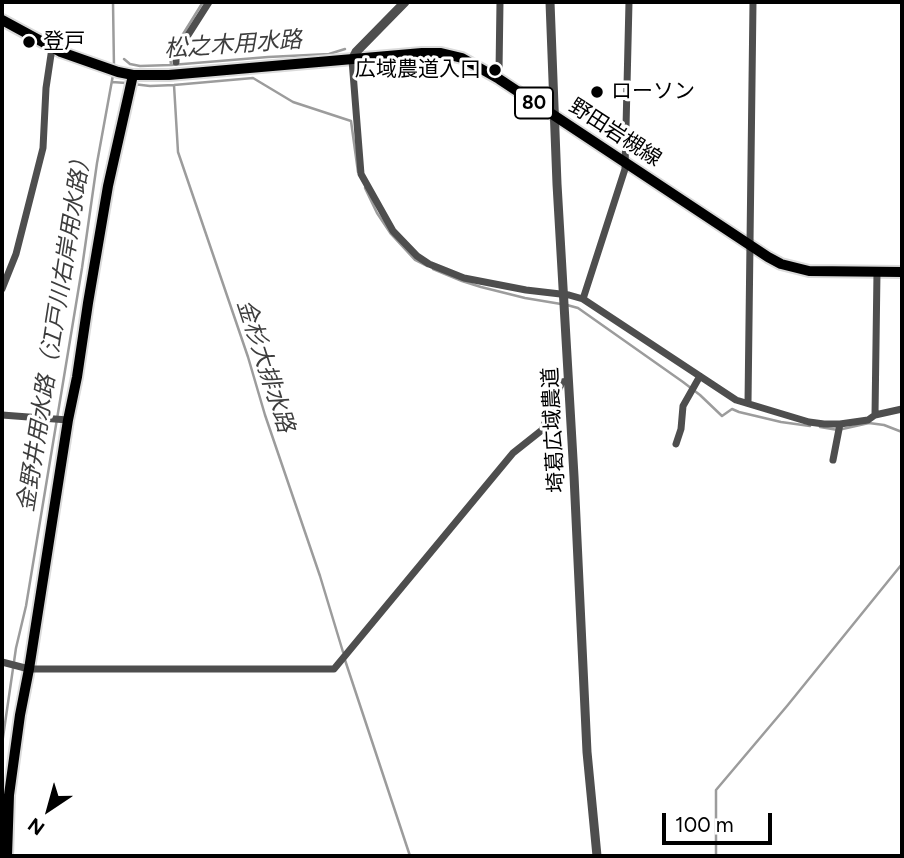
<!DOCTYPE html>
<html>
<head>
<meta charset="utf-8">
<style>
	body { margin:0 }
	#map { position:relative; width:904px; height:858px; overflow:hidden; background:#fff; font-family:Figtree,sans-serif }
	canvas { display:block }
	.frame { position:absolute; inset:0; border:4px solid #000; pointer-events:none }
	.north { position:absolute; left:14px; top:774px; width:70px; height:70px; -webkit-text-stroke:5px #fff; paint-order:stroke; rotate:216deg; font-size:19px; font-weight:700; line-height:28px; text-align:center; color:#000 }
	.north::after { content:''; display:block; margin:auto; width:24px; height:32px; background:#000; clip-path:polygon(50% 0,100% 100%,50% 72%,0 100%) }
	.scale { position:absolute; left:662px; top:813px; width:110px; height:32px; box-sizing:border-box; border:4px solid #000; border-top:0; padding-left:9px; font-size:21px; line-height:24px; white-space:nowrap; color:#000; -webkit-text-stroke:5px #fff; paint-order:stroke }
</style>
</head>
<body>
<div id="map">
<canvas width="904" height="858"></canvas>
<div class="frame"></div>
<div class="north">N</div>
<div class="scale">100 m</div>
</div>
<script>
const ctx = document.querySelector('canvas').getContext('2d');
ctx.lineJoin = 'round';
function shape(rows) {
  const path = new Path2D();
  for (const r of rows) {
    path.moveTo(r[0], r[1]);
    for (let i = 2; i < r.length; i += 2) path.lineTo(r[i], r[i + 1]);
  }
  return path;
}
function trace(path, color, width, dash) {
  ctx.strokeStyle = color;
  ctx.lineWidth = width;
  ctx.lineCap = dash ? 'butt' : 'round';
  ctx.setLineDash(dash || []);
  ctx.stroke(path);
}
function label(font, color, halo, rows, align = 'center') {
  ctx.font = font + ' Figtree,"Noto Sans JP",sans-serif';
  ctx.lineWidth = 6;
  ctx.setLineDash([]);
  ctx.textBaseline = 'middle';
  ctx.strokeStyle = halo;
  ctx.fillStyle = color;
  for (const [text, x, y, turn = 0] of rows) {
    ctx.save();
    ctx.translate(x, y);
    ctx.rotate((+turn || 0) * Math.PI / 180);
    ctx.textAlign = isNaN(turn) ? turn : align;
    if (halo) ctx.strokeText(text, 0, 0);
    ctx.fillText(text, 0, 0);
    ctx.restore();
  }
}
trace(shape([
	[113,2,114,68],
	[124,59,130,64,140,66,171,65,268,57,329,54,345,49],
	[171,65,170,55,203,2],
	[112,82,126,83],
	[133,84,150,86,174,85,253,78,293,102,351,121,358,172],
	[174,85,178,152,248,357,265,415,320,576,343,652],
	[365,188,377,213,391,234,415,260,427,266],
	[433,269,462,281,481,287,525,298,561,304],
	[567,305,578,308,683,382,700,395,722,416,732,409,739,412,781,422,810,426],
	[820,427,838,430,869,423,884,425,902,432],
	[345,660,410,856],
	[2,744,16,648,26,606,82,268,97,163,113,75],
	[716,856,716,790,787,706,902,564]
]), '#9c9c9c', 2.5);
const primary = shape([
	[2,20,61,52,118,72,133,75,169,75,422,53,441,53,462,58,499,79,768,257,781,264,809,271,902,272],
	[7,856,9,795,20,715,29,669,68,420,77,377,88,303,108,186,133,75]
]);
trace(primary, '#dbdbdb', 14);
trace(shape([
	[352,60,361,174,393,231,417,256,429,264,464,278,526,290,569,295,583,299,736,400,809,422,824,424,840,424,868,420,875,415,902,409],
	[176,62,176,57,181,46,209,2],
	[497,77,499,71,500,2],
	[2,289,16,254,43,148,46,88,52,48],
	[583,299,625,169,629,2],
	[748,403,753,2],
	[2,415,68,420],
	[875,415,877,272],
	[676,444,681,429,683,406,700,376],
	[833,460,840,424],
	[2,662,29,669,334,669,513,453,542,430,562,382,568,381]
]), '#4e4e4e', 7);
trace(shape([
	[550,2,557,184,574,476,587,752,597,856],
	[352,60,356,52,405,2]
]), '#4e4e4e', 9);
trace(primary, '#000', 10);
for (const [x, y, r, color] of [
	[29,42,7,"#000"],
	[495,70,7,"#000"],
	[597,92,7,"#000"]
]) {
  const dot = new Path2D();
  dot.arc(x, y, r, 0, 2 * Math.PI);
  ctx.fillStyle = color;
  ctx.fill(dot);
  trace(dot, '#fff', 2.5);
}
for (const [x, y, w] of [
	[534,103,38]
]) {
  const box = new Path2D();
  box.roundRect(x - w / 2, y - 15.5, w, 31, 5);
  ctx.fillStyle = '#fff';
  ctx.fill(box);
  trace(box, '#000', 2);
}
label('bold 19px', '#000', null, [
	["80",534,103]
]);
label('21px', '#000', '#fff', [
	["登戸",43,42],
	["広域農道入口",481,70,"right"],
	["ローソン",611,92]
], 'left');
label('21px', '#000', '#fff', [
	["野田岩槻線",615,133,33],
	["埼葛広域農道",554,430,-93]
]);
label('italic 23px', '#3d3d3d', '#fff', [
	["松之木用水路",233,45,-4],
	["金野井用水路（江戸川右岸用水路）",55,330,-81],
	["金杉大排水路",265,366,72]
]);
</script>
</body>
</html>
